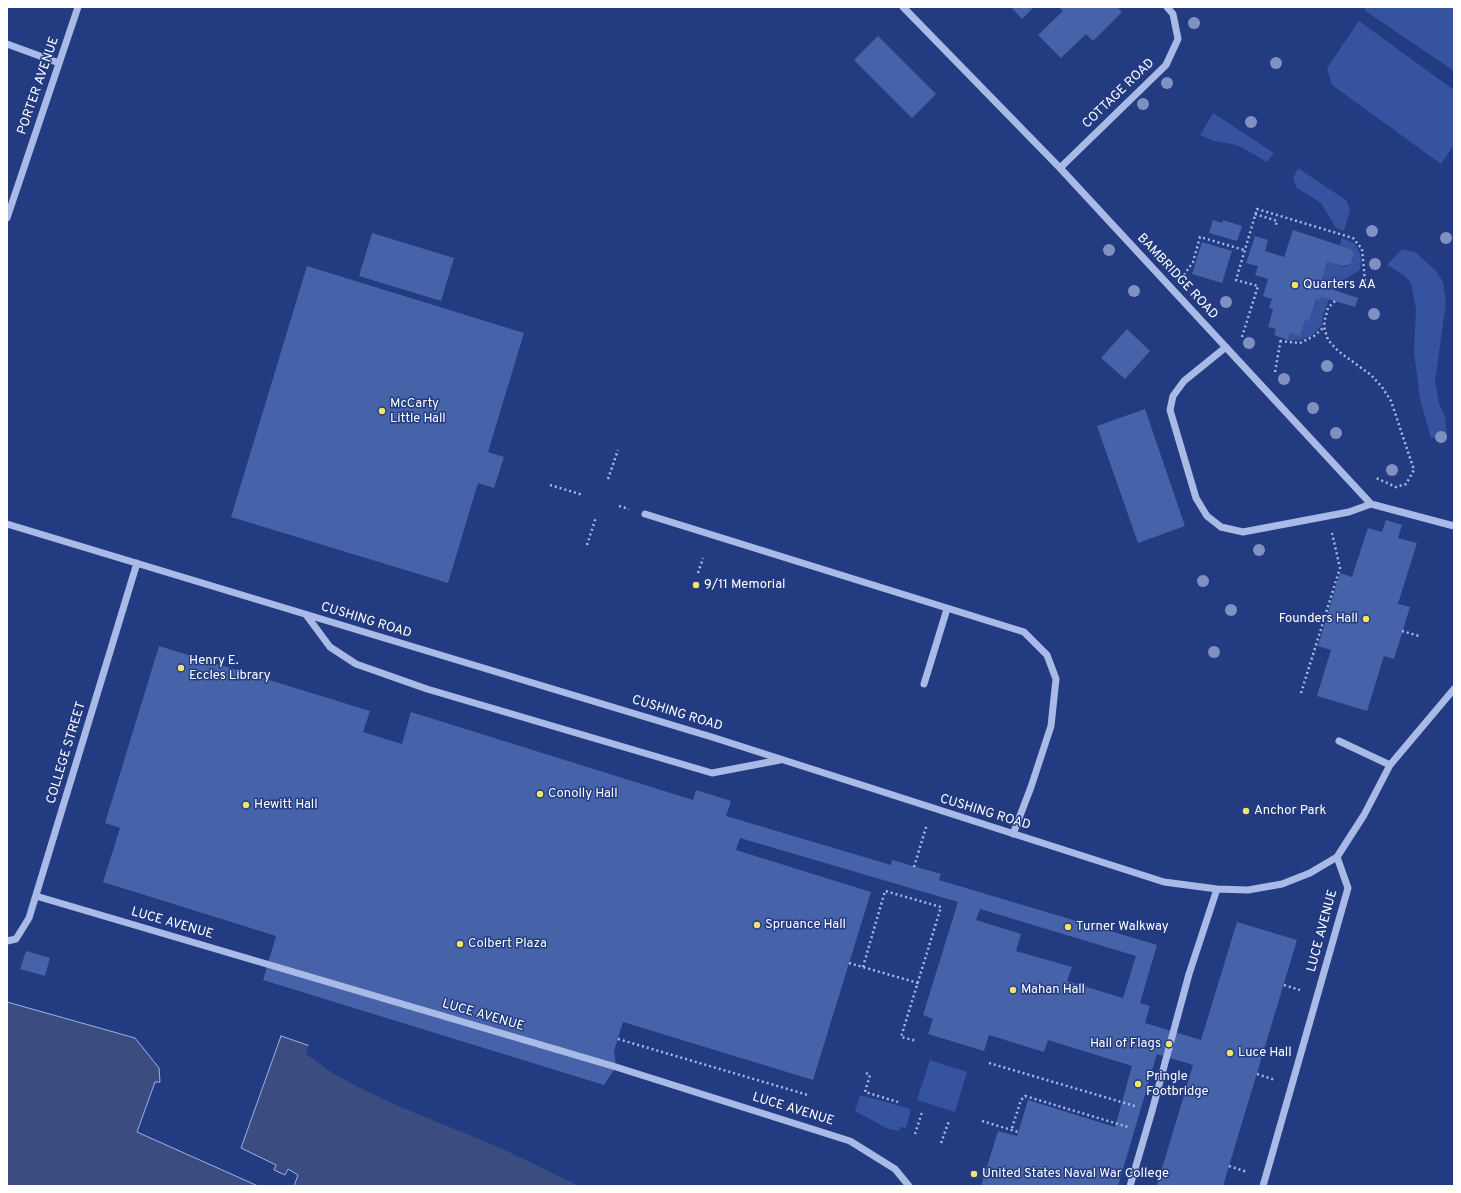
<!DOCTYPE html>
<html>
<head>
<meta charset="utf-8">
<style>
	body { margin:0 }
	#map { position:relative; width:1461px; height:1193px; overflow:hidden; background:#223b81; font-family:Overpass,sans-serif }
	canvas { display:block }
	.frame { position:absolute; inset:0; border:8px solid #fff; pointer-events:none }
</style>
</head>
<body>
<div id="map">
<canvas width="1461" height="1193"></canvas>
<div class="frame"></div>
</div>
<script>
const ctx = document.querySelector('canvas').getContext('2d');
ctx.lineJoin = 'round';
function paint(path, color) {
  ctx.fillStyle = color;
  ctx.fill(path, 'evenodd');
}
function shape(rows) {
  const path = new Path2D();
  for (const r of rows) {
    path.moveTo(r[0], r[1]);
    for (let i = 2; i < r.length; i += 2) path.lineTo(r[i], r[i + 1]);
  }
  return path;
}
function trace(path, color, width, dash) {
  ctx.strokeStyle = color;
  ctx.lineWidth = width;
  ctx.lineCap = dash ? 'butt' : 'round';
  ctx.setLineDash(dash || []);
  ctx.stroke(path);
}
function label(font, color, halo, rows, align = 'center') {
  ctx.font = font + ' Overpass,sans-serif';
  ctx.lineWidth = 3;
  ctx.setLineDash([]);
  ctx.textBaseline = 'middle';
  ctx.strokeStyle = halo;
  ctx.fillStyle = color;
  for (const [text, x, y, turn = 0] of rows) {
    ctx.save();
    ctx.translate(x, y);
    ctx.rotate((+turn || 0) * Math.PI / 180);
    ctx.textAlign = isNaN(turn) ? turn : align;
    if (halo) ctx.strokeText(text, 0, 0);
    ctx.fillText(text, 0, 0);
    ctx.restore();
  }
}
paint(shape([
	[1366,7,1454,7,1454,71,1364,10],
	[1359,21,1454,90,1454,145,1441,164,1332,85,1327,68],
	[1213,113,1274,153,1267,162,1237,145,1214,141,1200,135],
	[1298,168,1346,200,1350,210,1344,231,1336,228,1321,203,1297,188,1293,178],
	[1342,238,1354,243,1358,249,1361,258,1360,270,1335,285,1332,289,1321,284,1327,262,1345,267,1351,264,1354,258,1351,249,1340,245],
	[1402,249,1415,252,1436,271,1443,282,1446,303,1435,381,1439,403,1445,417,1447,436,1431,438,1420,399,1414,352,1416,309,1411,283,1404,275,1387,265],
	[1321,297,1329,299,1323,315,1322,325,1311,336,1300,340,1288,340,1290,332,1300,335,1305,320,1309,322,1316,299,1320,300],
	[930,1060,967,1072,955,1112,917,1100],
	[860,1095,911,1109,906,1128,900,1127,899,1131,888,1129,855,1111]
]), '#36539f');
const water = shape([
	[7,1002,135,1038,159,1068,160,1082,155,1082,137,1132,258,1186,7,1186,7,1002],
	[281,1036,313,1047,356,1070,635,1186,294,1186,298,1175,288,1169,285,1175,274,1170,276,1165,241,1148,281,1036]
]);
paint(water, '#3a4c80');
trace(water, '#9cb3e8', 1);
paint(shape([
	[309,1044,330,1053,357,1068,414,1093,563,1154,637,1186,579,1186,501,1148,398,1106,360,1088,334,1074,306,1054]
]), '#223b81');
paint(shape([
	[1011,7,1034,7,1022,19],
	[1059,7,1117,7,1122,12,1093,41,1086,34,1061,58,1038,35,1063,11],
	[878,36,936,94,912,118,854,60],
	[1213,220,1222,223,1223,220,1242,226,1237,241,1209,233],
	[1293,230,1351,249,1354,255,1351,264,1343,266,1327,262,1321,284,1325,285,1325,287,1358,298,1355,307,1321,297,1320,300,1316,299,1309,322,1305,320,1300,336,1290,332,1288,340,1274,335,1276,329,1268,327,1273,309,1269,308,1272,299,1263,296,1268,279,1255,275,1258,266,1246,263,1255,236,1268,240,1265,251,1284,257],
	[372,233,454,258,441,301,359,276],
	[1202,242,1232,251,1222,283,1192,274],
	[307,266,524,333,488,452,504,457,494,488,478,483,448,583,231,517],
	[1127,329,1150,351,1125,379,1101,358],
	[1145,409,1185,526,1138,543,1097,426],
	[1386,520,1402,525,1398,538,1417,543,1398,604,1410,607,1394,659,1384,656,1367,711,1317,696,1331,650,1318,646,1340,573,1352,577,1368,528,1382,532],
	[159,646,370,711,363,732,402,744,411,712,693,800,696,790,731,801,726,816,891,865,892,860,941,874,939,880,1157,945,1140,1003,1150,1006,1145,1023,1201,1040,1237,922,1297,940,1223,1186,1157,1185,1193,1065,1157,1054,1118,1186,981,1186,998,1131,1017,1136,1028,1100,1115,1127,1132,1066,1048,1040,1044,1052,989,1035,984,1051,928,1034,933,1019,923,1015,958,902,740,838,736,850,871,892,813,1080,623,1022,614,1051,616,1067,604,1085,263,980,276,936,103,882,120,828,105,823],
	[980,909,1136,956,1123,998,1067,981,1072,967,1016,951,1021,934,976,920],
	[26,951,50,958,45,976,20,969]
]), '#4662a8');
trace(shape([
	[1255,214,1277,221,1276,225],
	[1184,275,1193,262,1200,237,1244,250],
	[1335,301,1328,308,1325,319,1324,327,1328,340,1338,351,1371,375,1382,387,1391,401,1414,470,1406,484,1396,487,1374,477],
	[1242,337,1258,286,1236,280,1257,209,1353,238,1362,249,1365,281],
	[1280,341,1300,343,1314,336,1324,327],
	[1275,372,1281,338],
	[608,479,618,450],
	[550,485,583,495],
	[619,506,629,509],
	[587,545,596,517],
	[698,573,703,558],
	[1402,631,1419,636],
	[1301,693,1340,568,1332,533],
	[914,867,927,824],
	[849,963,918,983],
	[863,967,885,891,941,907,901,1037,917,1041],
	[1284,985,1300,990],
	[618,1039,808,1095],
	[989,1063,1135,1106],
	[866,1073,870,1075,865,1092,898,1102],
	[1257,1074,1275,1080],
	[982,1121,1018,1132],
	[1012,1128,1021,1100,1025,1096,1128,1127],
	[915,1134,922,1112],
	[941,1143,949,1121],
	[1229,1166,1247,1172]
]), '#a9bae7', 2.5, [2, 3]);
trace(shape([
	[903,7,1060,168,1371,504,1454,526],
	[7,44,59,63],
	[1060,168,1166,65,1178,39,1173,14,1167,7],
	[7,218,78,7],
	[1226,347,1184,381,1173,396,1170,410,1196,498,1207,516,1221,527,1243,532,1349,512,1371,504],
	[645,514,1024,632,1047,655,1056,679,1051,726,1031,787,1013,834],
	[7,524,715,738,1164,882,1217,889,1248,890,1282,884,1310,873,1337,857,1364,815,1390,765,1454,689],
	[307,616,330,647,356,664,427,689,712,773,780,760],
	[924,684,947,609],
	[1339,741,1390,765],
	[36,896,616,1067,850,1141,895,1169,909,1186],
	[7,941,16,939,29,918,137,563],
	[1130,1186,1152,1111,1189,974,1217,889],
	[1263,1186,1348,888,1337,857]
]), '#a9bae7', 7);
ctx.fillStyle = '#8091c1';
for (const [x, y] of [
	[1194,23],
	[1276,63],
	[1167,83],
	[1143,104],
	[1251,122],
	[1372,231],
	[1446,238],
	[1109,250],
	[1375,264],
	[1134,291],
	[1226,302],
	[1374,314],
	[1249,343],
	[1327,366],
	[1284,379],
	[1313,408],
	[1336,433],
	[1441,437],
	[1392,470],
	[1259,550],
	[1203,581],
	[1231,610],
	[1214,652]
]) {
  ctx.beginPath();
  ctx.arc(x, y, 6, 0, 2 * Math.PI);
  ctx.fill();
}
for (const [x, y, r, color] of [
	[1295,285,4,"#f3e36b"],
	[382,411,4,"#f3e36b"],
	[696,585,4,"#f3e36b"],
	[1366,619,4,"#f3e36b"],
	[181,668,4,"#f3e36b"],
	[540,794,4,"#f3e36b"],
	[246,805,4,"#f3e36b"],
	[1246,811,4,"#f3e36b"],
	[757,925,4,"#f3e36b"],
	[1068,927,4,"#f3e36b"],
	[460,944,4,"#f3e36b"],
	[1013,990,4,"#f3e36b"],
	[1169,1044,4,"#f3e36b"],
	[1230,1053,4,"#f3e36b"],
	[1138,1084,4,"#f3e36b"],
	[974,1174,4,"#f3e36b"]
]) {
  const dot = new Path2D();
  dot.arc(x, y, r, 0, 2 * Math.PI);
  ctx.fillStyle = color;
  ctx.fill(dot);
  trace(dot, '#223b81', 1.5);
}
label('13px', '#fff', '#223b81', [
	["PORTER AVENUE",39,86,-71],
	["COTTAGE ROAD",1119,94,-44],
	["BAMBRIDGE ROAD",1177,277,47],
	["CUSHING ROAD",366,621,17],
	["CUSHING ROAD",677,714,17],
	["COLLEGE STREET",67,753,-73],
	["CUSHING ROAD",985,813,17],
	["LUCE AVENUE",172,924,16],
	["LUCE AVENUE",1323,931,-75],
	["LUCE AVENUE",483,1016,16],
	["LUCE AVENUE",793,1110,17]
]);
label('13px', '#fff', '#223b81', [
	["Quarters AA",1303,285],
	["McCarty",390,404],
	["Little Hall",390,419],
	["9/11 Memorial",704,585],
	["Founders Hall",1358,619,"right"],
	["Henry E.",189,661],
	["Eccles Library",189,676],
	["Conolly Hall",548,794],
	["Hewitt Hall",254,805],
	["Anchor Park",1254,811],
	["Spruance Hall",765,925],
	["Turner Walkway",1076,927],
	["Colbert Plaza",468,944],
	["Mahan Hall",1021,990],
	["Hall of Flags",1161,1044,"right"],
	["Luce Hall",1238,1053],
	["Pringle",1146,1077],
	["Footbridge",1146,1092],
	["United States Naval War College",982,1174]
], 'left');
</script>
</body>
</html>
